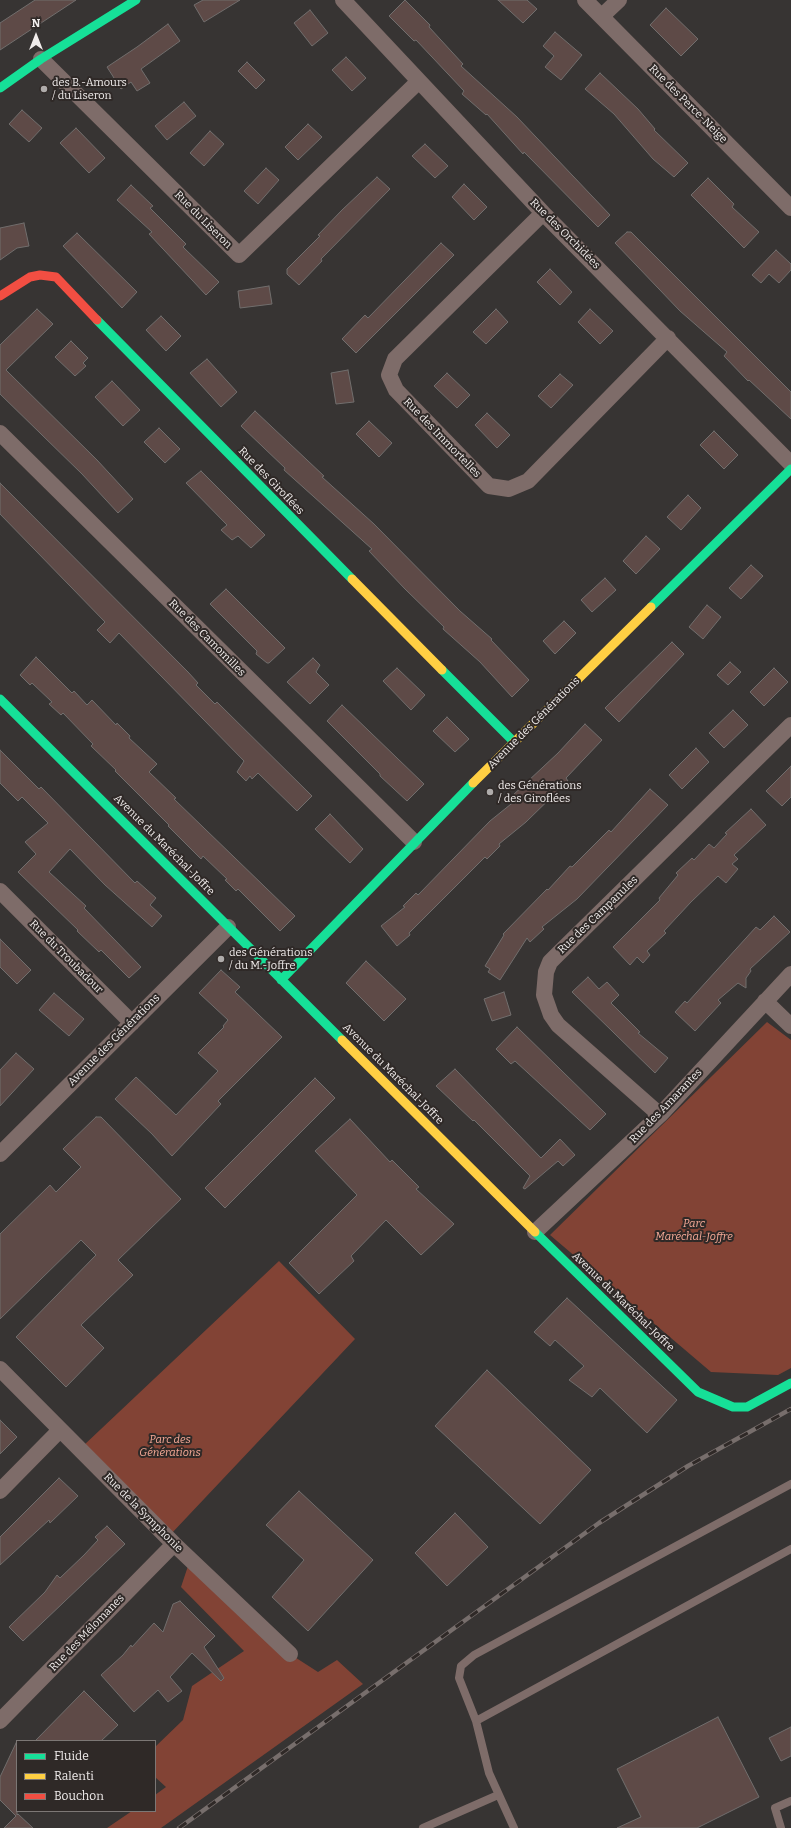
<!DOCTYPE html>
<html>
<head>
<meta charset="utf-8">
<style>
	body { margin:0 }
	#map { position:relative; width:791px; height:1828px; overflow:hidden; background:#373433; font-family:Bitter,serif }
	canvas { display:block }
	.legend { position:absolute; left:16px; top:1740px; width:140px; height:72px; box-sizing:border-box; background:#2f2927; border:1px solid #7c7775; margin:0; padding:5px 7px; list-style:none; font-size:12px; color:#f0eceb }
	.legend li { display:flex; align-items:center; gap:8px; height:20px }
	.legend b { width:20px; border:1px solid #7c7775 }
	.north { position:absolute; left:16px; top:16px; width:40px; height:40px; -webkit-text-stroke:3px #2f2927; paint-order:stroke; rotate:0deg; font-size:11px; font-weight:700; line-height:16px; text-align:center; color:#f0eceb }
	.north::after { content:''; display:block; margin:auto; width:14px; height:18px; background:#f0eceb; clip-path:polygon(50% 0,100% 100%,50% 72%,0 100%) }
</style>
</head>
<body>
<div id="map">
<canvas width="791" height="1828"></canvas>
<ul class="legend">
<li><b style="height:5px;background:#16e098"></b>Fluide</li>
<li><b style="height:5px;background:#ffcf43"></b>Ralenti</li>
<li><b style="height:5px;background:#f24e42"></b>Bouchon</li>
</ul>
<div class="north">N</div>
</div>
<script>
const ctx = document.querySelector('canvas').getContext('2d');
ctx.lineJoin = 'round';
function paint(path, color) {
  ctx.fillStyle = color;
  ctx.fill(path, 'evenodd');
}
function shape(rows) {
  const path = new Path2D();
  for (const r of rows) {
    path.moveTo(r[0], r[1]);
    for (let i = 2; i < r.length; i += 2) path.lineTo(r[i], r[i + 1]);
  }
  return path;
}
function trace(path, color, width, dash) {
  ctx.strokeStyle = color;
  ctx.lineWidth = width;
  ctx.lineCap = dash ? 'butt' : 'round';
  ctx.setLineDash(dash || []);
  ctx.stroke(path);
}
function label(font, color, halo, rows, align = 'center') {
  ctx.font = font + ' Bitter,serif';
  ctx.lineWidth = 4;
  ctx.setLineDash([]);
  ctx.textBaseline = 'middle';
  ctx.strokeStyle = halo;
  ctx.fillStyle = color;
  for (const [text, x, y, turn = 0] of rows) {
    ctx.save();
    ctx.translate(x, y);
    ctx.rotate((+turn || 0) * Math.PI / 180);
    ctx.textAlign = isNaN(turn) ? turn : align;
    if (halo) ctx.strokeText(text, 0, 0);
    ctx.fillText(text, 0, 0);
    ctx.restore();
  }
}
paint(shape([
	[767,1022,791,1040,791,1368,778,1375,711,1372,550,1235],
	[279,1261,355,1339,171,1534,83,1446],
	[190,1560,290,1654,318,1672,337,1660,363,1684,161,1828,107,1828,132,1811,155,1811,155,1795,166,1787,155,1777,155,1747,183,1720,192,1686,244,1651,181,1587]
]), '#824335');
const building = shape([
	[35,0,76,0,0,50,0,23,35,0],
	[203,0,240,0,204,22,194,5,203,0],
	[405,0,430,25,429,27,463,64,461,66,517,117,610,215,598,227,524,152,523,154,487,114,486,115,462,94,464,91,416,40,414,41,389,16,405,0],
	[498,0,527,0,537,9,523,23,498,0],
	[666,8,698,39,681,56,650,25,666,8],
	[310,10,328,33,312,46,294,23,310,10],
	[168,24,180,41,141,69,150,83,137,91,131,82,121,89,107,67,137,47,168,24],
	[555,32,582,55,561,80,545,67,554,56,543,46,555,32],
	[346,57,366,78,352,91,332,70,346,57],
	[247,62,265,80,256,89,238,71,247,62],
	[600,73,638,109,655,129,654,130,688,163,674,177,653,159,614,114,585,89,600,73],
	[184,102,196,116,167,140,155,126,184,102],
	[22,110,42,128,29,142,9,124,22,110],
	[308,124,322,137,298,160,285,147,308,124],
	[76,128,105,158,89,173,60,143,76,128],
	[210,131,224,144,204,166,190,153,210,131],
	[425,144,448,166,435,178,412,156,425,144],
	[266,168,279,180,258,204,244,191,266,168],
	[377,177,390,189,321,259,322,261,299,285,287,274,287,269,320,236,318,235,342,210,377,177],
	[708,178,734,204,732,207,759,232,744,248,691,195,708,178],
	[464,184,487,207,474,220,452,197,464,184],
	[131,185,153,206,150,208,186,244,183,247,219,282,206,295,149,234,152,232,117,200,131,185],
	[24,223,29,246,17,248,0,260,0,228,24,223],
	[627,232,631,232,791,392,791,419,749,380,748,381,724,356,727,352,680,311,615,243,627,232],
	[77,233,137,292,122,308,63,246,77,233],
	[441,243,454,255,356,353,342,339,365,315,368,318,441,243],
	[776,250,791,264,791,270,779,283,769,274,761,283,752,275,776,250],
	[550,269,572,292,560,305,537,282,550,269],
	[269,286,272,304,240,308,238,291,269,286],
	[37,309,53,324,6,370,97,460,133,499,118,513,82,474,0,394,0,345,37,309],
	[496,309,508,322,486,344,473,332,496,309],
	[590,309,613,331,600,344,578,322,590,309],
	[161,316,181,336,166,351,146,330,161,316],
	[71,341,88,358,83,363,86,366,75,376,55,357,71,341],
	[207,359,237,392,221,407,190,373,207,359],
	[348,370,354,402,336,404,331,373,348,370],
	[447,373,470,395,457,408,434,386,447,373],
	[560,374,573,385,551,408,538,396,560,374],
	[112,381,140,410,123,426,95,397,112,381],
	[255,411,324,476,322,477,374,524,460,611,492,639,491,640,529,680,512,697,480,662,443,629,444,627,405,589,369,551,372,549,284,470,285,468,241,426,255,411],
	[487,413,510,435,497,448,475,425,487,413],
	[369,421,392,443,379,457,356,434,369,421],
	[159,428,180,449,165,463,144,442,159,428],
	[714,431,738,455,724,469,700,445,714,431],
	[201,471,265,535,251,548,238,536,232,540,221,530,227,525,186,483,201,471],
	[0,483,188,672,198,683,196,685,215,704,217,702,312,796,297,811,258,773,252,779,250,776,246,781,237,772,244,761,119,633,110,643,97,630,105,622,0,514,0,483],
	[688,495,701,508,681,530,667,517,688,495],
	[646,536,660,549,636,574,623,561,646,536],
	[751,565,763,576,741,599,729,588,751,565],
	[605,578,616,590,592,612,581,600,605,578],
	[226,589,285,648,269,663,267,663,256,654,257,651,210,604,226,589],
	[707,605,721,617,703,639,689,627,707,605],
	[564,621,576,633,555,654,543,641,564,621],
	[672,642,684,654,619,722,605,708,672,642],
	[36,657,72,693,74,691,87,705,92,700,116,725,117,723,130,736,129,738,157,764,149,772,176,798,174,799,295,916,280,931,238,889,236,891,225,880,227,879,203,856,201,859,168,826,169,825,115,771,116,770,91,746,93,744,63,713,61,715,49,704,52,702,32,683,30,685,20,675,36,657],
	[313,658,320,665,316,672,329,685,310,704,287,682,313,658],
	[730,662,741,672,728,685,717,675,730,662],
	[397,668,425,695,411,710,383,681,397,668],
	[774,668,788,682,764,706,750,692,774,668],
	[342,705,424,784,407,801,380,776,380,774,327,721,342,705],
	[733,710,748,725,724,748,709,733,733,710],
	[447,717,469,739,455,752,433,731,447,717],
	[585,724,602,740,566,778,568,781,526,822,499,844,500,846,487,859,485,857,409,933,410,935,397,946,381,926,405,907,403,906,416,893,418,895,490,821,516,800,512,796,558,753,585,724],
	[696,748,709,762,682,789,669,775,696,748],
	[0,750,39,789,41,787,135,883,137,881,156,898,150,905,162,916,152,927,105,885,70,849,49,872,86,906,84,908,141,967,129,978,101,950,99,952,77,931,78,930,18,872,36,854,25,842,48,823,22,797,18,801,0,783,0,750],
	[791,766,791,797,782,806,766,791,791,766],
	[650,789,668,805,577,899,542,927,544,929,530,942,527,938,500,980,488,972,490,969,485,966,504,935,503,934,547,889,548,890,570,866,572,867,609,830,611,832,650,789],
	[751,809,766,825,734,855,738,859,732,864,738,869,726,883,718,876,691,902,664,931,666,933,647,951,650,955,643,963,637,957,630,965,613,947,660,900,659,898,678,875,676,873,692,858,694,860,709,844,714,848,727,834,725,833,751,809],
	[330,814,363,849,350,863,315,829,330,814],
	[774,916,790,932,750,969,751,971,746,978,746,988,738,983,718,1000,721,1003,695,1031,675,1012,685,1001,687,1003,756,927,760,930,774,916],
	[0,939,31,970,17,984,0,967,0,939],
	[366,961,406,999,384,1021,346,983,366,961],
	[221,970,240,987,235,992,282,1037,218,1101,221,1104,172,1156,152,1134,115,1099,136,1077,176,1115,218,1071,198,1053,224,1027,223,1026,228,1020,199,993,221,970],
	[588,977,599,989,607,982,619,995,611,1003,640,1032,638,1033,668,1058,655,1073,572,992,588,977],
	[504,992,511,1015,492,1021,484,999,504,992],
	[54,993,84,1019,69,1036,39,1010,54,993],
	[517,1027,606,1114,590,1130,515,1061,511,1064,496,1049,517,1027],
	[16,1053,34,1069,0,1106,0,1070,16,1053],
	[455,1069,541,1158,560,1139,575,1155,563,1166,558,1161,525,1189,523,1188,530,1176,474,1120,473,1121,436,1086,455,1069],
	[315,1078,335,1098,225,1208,205,1188,315,1078],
	[96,1117,101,1117,181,1199,118,1260,133,1275,81,1325,104,1348,66,1387,16,1337,96,1255,81,1240,0,1319,0,1234,50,1185,56,1192,81,1167,63,1149,96,1117],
	[350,1119,390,1162,392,1160,419,1187,416,1189,454,1224,421,1255,386,1220,351,1256,354,1261,319,1294,289,1263,357,1195,315,1151,350,1119],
	[567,1298,677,1400,647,1433,600,1388,592,1397,569,1380,584,1366,555,1340,550,1346,534,1332,567,1298],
	[487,1370,591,1470,540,1524,435,1426,487,1370],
	[0,1420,17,1437,0,1454,0,1420],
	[59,1478,78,1496,50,1523,49,1520,0,1565,0,1537,59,1478],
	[299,1491,373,1560,308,1631,272,1597,304,1560,266,1525,299,1491],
	[455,1513,488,1547,447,1586,415,1553,455,1513],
	[107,1526,125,1544,23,1641,9,1627,45,1592,57,1575,60,1578,84,1555,98,1540,95,1537,107,1526],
	[180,1601,215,1636,204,1647,224,1678,221,1681,192,1653,170,1677,182,1691,168,1702,158,1690,134,1712,101,1675,123,1655,131,1645,132,1647,154,1623,163,1632,173,1604,180,1601],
	[84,1691,118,1725,101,1741,35,1741,84,1691],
	[718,1717,759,1797,697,1828,617,1828,641,1817,617,1769,718,1717],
	[791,1727,791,1756,781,1761,769,1738,791,1727],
	[17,1741,17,1815,18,1814,33,1828,4,1828,16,1816,0,1800,0,1777,17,1741]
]);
paint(building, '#5e4a47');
trace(building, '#716e6d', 1);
trace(shape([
	[476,1721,791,1549],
	[423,1828,498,1795],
	[514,1828,489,1773,476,1721,459,1678,461,1666,474,1655,791,1484],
	[781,1828,775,1808,791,1801]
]), '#7e6c69', 8);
trace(shape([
	[343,0,543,213,791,464],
	[585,0,791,208],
	[602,16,619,0],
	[41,59,239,255,419,81],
	[543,213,395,359,389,375,396,390,489,486,509,489,528,481,668,338],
	[0,433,414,842],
	[0,891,132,1023],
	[765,1001,791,1026],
	[660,1115,558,1025,551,1015,544,995,546,972,550,962,557,955,791,725],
	[0,1154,228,927],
	[535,1232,660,1115,791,974],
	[0,1369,174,1544,290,1654],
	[0,1491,60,1430],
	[0,1721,174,1544]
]), '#7e6c69', 16);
trace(shape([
	[0,88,41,59,136,0],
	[97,320,352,579],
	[651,607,791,469],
	[442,670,514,742],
	[0,699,342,1040],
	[281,980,473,783],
	[535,1232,698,1392,733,1407,747,1407,791,1383]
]), '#16e098', 9);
trace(shape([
	[352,579,442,670],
	[473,783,651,607],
	[342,1040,535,1232]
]), '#ffcf43', 9);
trace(shape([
	[0,296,30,277,40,275,56,277,97,320]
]), '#f24e42', 9);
const rail = shape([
	[179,1828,599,1523,688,1466,791,1409]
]);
trace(rail, '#776e6c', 4.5);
trace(rail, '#2f2927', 3, [9]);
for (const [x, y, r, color] of [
	[44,89,4,"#afacab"],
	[490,792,4,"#afacab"],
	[221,959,4,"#afacab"]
]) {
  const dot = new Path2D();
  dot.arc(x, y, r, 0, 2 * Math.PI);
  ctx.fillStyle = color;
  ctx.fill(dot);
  trace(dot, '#2f2927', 1.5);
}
label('11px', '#f0eceb', '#2f2927', [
	["des B.-Amours",52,83],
	["/ du Liseron",52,96],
	["des Générations",498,786],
	["/ des Giroflées",498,799],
	["des Générations",229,953],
	["/ du M.-Joffre",229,966]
], 'left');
label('11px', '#f0eceb', '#2f2927', [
	["Rue des Perce-Neige",688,104,45],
	["Rue du Liseron",203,220,45],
	["Rue des Orchidées",565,234,45],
	["Rue des Immortelles",442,438,46],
	["Rue des Giroflées",271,481,46],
	["Rue des Camomilles",207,638,45],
	["Avenue des Générations",534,723,-45],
	["Avenue du Maréchal-Joffre",164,845,45],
	["Rue des Campanules",598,915,-44],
	["Rue du Troubadour",66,957,45],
	["Avenue des Générations",114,1040,-45],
	["Avenue du Maréchal-Joffre",393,1074,45],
	["Rue des Amarantes",666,1106,-46],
	["Avenue du Maréchal-Joffre",623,1302,44],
	["Rue de la Symphonie",143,1513,45],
	["Rue des Mélomanes",87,1633,-46]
]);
label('italic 11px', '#f8ab98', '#2f2927', [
	["Parc",694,1224],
	["Maréchal-Joffre",694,1237],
	["Parc des",170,1440],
	["Générations",170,1453]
]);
</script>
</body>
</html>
